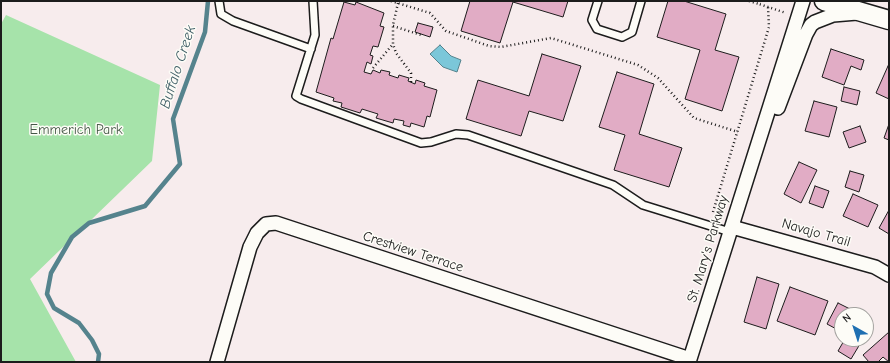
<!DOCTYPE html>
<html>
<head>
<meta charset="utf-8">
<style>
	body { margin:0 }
	#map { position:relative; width:890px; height:363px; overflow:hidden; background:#f7eced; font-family:"Comic Neue",sans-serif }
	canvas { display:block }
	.frame { position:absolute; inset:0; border:2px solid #1c1c1c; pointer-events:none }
	.north { position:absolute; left:834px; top:307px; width:40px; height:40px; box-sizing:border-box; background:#fdfcf7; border:1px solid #a3a29f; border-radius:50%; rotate:321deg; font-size:11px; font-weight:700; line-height:16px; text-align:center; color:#1c1c1c }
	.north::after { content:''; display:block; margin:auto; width:14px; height:18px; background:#1f6fb2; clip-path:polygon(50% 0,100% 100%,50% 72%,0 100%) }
</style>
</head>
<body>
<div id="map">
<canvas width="890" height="363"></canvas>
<div class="frame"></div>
<div class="north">N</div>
</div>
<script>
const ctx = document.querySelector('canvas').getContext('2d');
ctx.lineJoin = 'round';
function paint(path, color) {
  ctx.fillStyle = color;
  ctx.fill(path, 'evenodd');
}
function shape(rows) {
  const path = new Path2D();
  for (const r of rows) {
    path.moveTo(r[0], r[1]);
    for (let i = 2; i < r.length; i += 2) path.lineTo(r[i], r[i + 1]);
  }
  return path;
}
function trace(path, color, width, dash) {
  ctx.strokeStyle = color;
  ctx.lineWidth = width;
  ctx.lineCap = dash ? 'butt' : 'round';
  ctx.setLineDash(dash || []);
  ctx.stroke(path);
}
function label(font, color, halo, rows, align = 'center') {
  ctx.font = font + ' "Comic Neue",sans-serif';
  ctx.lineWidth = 3;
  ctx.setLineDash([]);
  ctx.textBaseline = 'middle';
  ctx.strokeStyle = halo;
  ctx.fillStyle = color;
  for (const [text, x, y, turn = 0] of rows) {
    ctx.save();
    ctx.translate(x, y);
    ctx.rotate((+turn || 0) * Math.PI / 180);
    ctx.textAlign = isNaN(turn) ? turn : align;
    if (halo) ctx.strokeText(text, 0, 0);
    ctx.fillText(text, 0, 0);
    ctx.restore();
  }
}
paint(shape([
	[6,15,160,85,152,161,30,279,76,362,1,362,1,24]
]), '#a6e3aa');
const water = shape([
	[440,45,451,56,461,60,457,72,443,67,430,54,440,45]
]);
paint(water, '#7bc7d9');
trace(water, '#55838d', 1);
trace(shape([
	[98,362,99,354,92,340,79,323,54,308,47,294,51,273,72,237,89,223,145,206,180,164,173,119,205,32,208,1]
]), '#55838d', 4.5);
const building = shape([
	[470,1,568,1,563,17,513,2,500,43,461,31,470,1],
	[668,1,684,1,726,14,715,50,739,57,722,111,685,99,700,50,657,37,668,1],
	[344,2,355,5,356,2,384,13,380,26,384,27,378,47,373,46,370,55,373,56,371,64,367,62,364,72,371,74,373,70,380,73,381,70,390,72,389,75,398,78,399,75,409,78,408,81,415,84,416,80,425,83,424,86,437,90,430,117,427,116,424,127,411,123,410,127,403,125,404,121,394,119,393,123,376,118,378,114,362,109,360,113,341,107,342,103,333,101,334,98,316,92,331,38,333,39,344,2],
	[418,23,433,27,430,37,415,32,418,23],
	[831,49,864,60,861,70,851,66,844,85,822,77,831,49],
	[542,54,581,66,563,121,529,111,521,136,466,119,478,80,529,96,542,54],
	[888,66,889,66,889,99,876,93,888,66],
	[617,72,654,84,639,134,682,148,669,187,614,170,625,135,599,127,617,72],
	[844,87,860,91,857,105,841,101,844,87],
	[814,101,837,107,829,137,805,131,814,101],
	[889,124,889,140,884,138,889,124],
	[860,126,866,142,849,148,843,132,860,126],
	[799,162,817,170,801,203,784,194,799,162],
	[850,171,864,175,859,192,845,187,850,171],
	[815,186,829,191,823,208,809,203,815,186],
	[853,194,878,205,868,227,843,216,853,194],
	[889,210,889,234,879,228,889,210],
	[757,277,779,284,766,329,744,322,757,277],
	[790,287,828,301,815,335,777,321,790,287],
	[838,303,862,315,842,315,842,332,827,324,838,303],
	[889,332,889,362,883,357,878,362,869,362,863,355,889,332],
	[845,339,850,339,860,344,851,359,838,351,845,339]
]);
paint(building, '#e1acc5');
trace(building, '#1c1c1c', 1);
const service = shape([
	[219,1,221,14,233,21,311,49],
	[313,1,315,35,296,96,301,99,421,143,431,142,456,134,468,135,613,185,643,205,730,232],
	[598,1,592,20,597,29,622,37,632,32,641,1]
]);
const minor = shape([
	[778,108,806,34,811,25,815,22,833,15,857,13],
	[732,227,875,267,889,275],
	[217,362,250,247,257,233,266,224,276,223,690,359],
	[689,362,803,1]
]);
const secondary = shape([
	[824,1,889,20]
]);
trace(service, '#1c1c1c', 10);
trace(minor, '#1c1c1c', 16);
trace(secondary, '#1c1c1c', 21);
trace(shape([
	[391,1,430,13,446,31,489,46,501,47,551,38,638,65,658,78,694,118,738,132],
	[749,1,759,4],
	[760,1,759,4,786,13],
	[398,3,393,25,393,44,396,53,411,73,411,82],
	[393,26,421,35],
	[373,68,393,44],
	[713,212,769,27,768,7]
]), '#1c1c1c', 2.5, [1, 3]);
trace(service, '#fdfcf7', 7);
trace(minor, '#fdfcf7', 13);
trace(secondary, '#fdfcf7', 18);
label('14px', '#455847', '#fdfcf7', [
	["Emmerich Park",76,130]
]);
label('14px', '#1c1c1c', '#fdfcf7', [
	["Navajo Trail",816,233,16],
	["St. Mary's Parkway",708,249,-73],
	["Crestview Terrace",413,252,18]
]);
label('italic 15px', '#426068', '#fdfcf7', [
	["Buffalo Creek",178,67,-72]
]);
</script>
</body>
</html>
